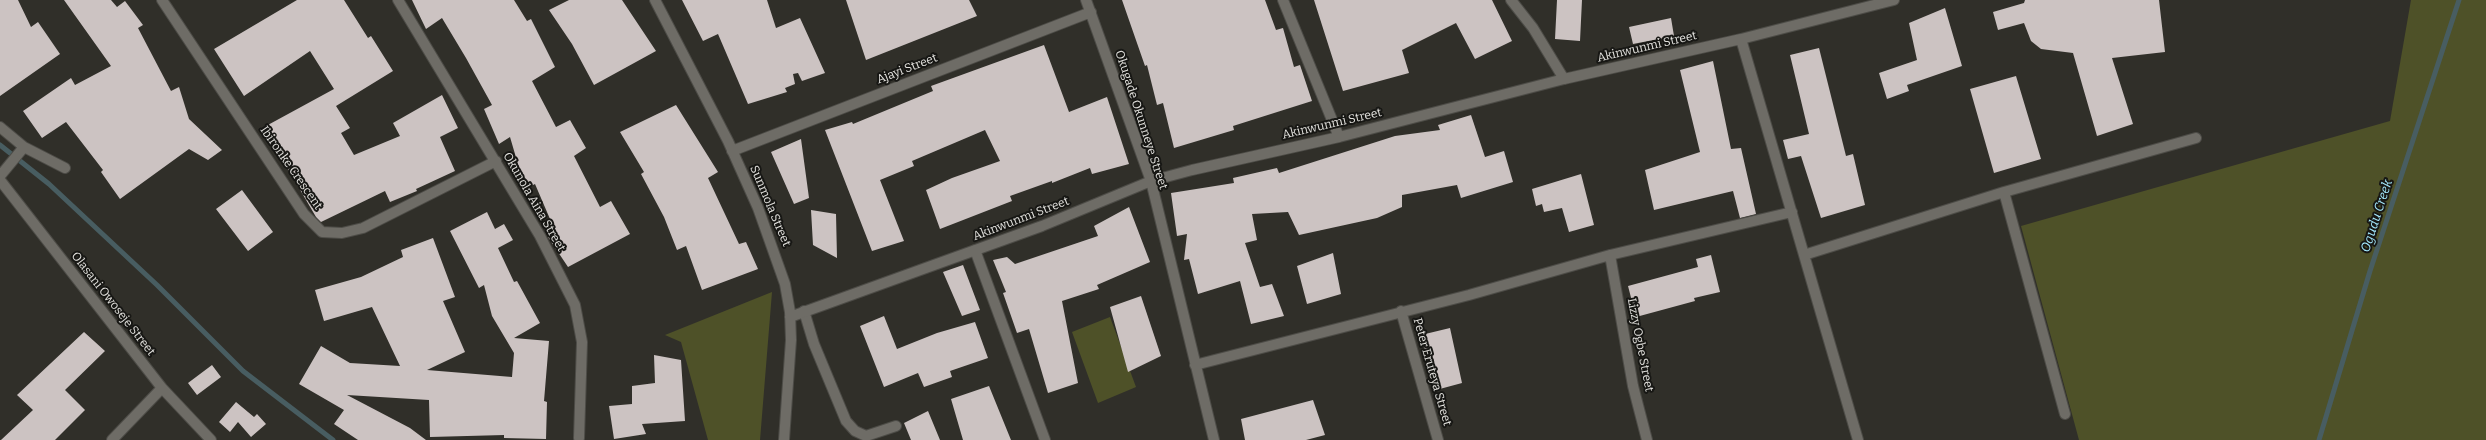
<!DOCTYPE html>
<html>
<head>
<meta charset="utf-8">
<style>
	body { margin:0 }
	canvas { display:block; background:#302f29 }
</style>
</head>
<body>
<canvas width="2486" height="440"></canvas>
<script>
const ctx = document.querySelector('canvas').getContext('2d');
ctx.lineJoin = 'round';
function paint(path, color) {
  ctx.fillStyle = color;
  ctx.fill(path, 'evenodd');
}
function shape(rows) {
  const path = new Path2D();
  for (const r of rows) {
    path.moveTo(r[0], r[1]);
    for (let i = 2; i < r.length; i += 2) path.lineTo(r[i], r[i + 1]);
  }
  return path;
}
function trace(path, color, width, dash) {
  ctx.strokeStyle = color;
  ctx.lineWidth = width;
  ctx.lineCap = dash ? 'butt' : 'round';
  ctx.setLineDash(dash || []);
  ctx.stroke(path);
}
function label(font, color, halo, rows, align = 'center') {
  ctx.font = font + ' Bitter,serif';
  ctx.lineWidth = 4;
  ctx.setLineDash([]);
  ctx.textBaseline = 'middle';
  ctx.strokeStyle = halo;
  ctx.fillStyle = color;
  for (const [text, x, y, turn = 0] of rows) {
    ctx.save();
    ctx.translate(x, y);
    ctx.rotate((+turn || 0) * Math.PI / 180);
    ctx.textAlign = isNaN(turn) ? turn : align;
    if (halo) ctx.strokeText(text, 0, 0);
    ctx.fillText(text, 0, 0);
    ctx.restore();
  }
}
paint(shape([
	[2411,0,2486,0,2486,440,2079,440,2021,226,2390,121],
	[772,292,760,440,708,440,681,342,665,335],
	[1110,317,1136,387,1098,403,1072,332]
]), '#4e5128');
trace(shape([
	[0,145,49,184,157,285,243,371,333,440],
	[2319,440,2370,271,2459,0]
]), '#485d61', 5);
paint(shape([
	[0,0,18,0,31,27,38,22,60,54,0,96],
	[64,0,111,0,117,7,125,1,143,25,138,28,171,91,179,87,189,119,222,150,208,160,189,149,120,199,101,172,103,170,66,122,42,138,23,111,71,78,75,85,111,66],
	[297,0,344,0,368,38,371,36,393,71,336,106,350,128,341,133,354,155,400,136,393,123,442,95,458,128,440,137,455,171,416,189,417,191,390,202,385,191,321,222,316,217,288,169,292,167,266,126,334,89,310,51,244,96,214,49],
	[412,0,514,0,527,21,531,19,555,67,532,81,556,127,570,120,586,148,574,156,600,207,611,201,630,234,568,267,548,237,556,233,535,184,531,186,520,171,510,137,499,144,484,109,492,105,466,58,442,18,426,29],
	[569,0,622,0,656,51,594,85,572,44,549,10],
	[682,0,767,0,776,28,800,18,825,73,802,81,798,73,793,74,795,84,785,88,787,92,748,104,718,34,703,41],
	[846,0,969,0,977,16,866,60],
	[1122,0,1265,0,1276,30,1283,28,1294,67,1300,65,1312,101,1233,126,1234,130,1174,148,1163,103,1157,105,1147,65,1145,66],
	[1314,0,1492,0,1512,41,1475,59,1456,23,1402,50,1409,73,1343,91],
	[1557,0,1582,0,1580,41,1555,39],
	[2025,0,2159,0,2165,52,2112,58,2133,124,2097,136,2073,53,2041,49,2031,41,2024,23,1998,30,1993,12,2024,3],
	[1945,8,1962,66,1907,85,1909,91,1887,99,1879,73,1917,60,1909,23],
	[1671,18,1674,36,1633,44,1629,27],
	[1044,45,1069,112,1107,97,1129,164,1092,174,1090,168,1052,183,1052,181,1010,196,1012,201,940,229,926,190,952,178,1000,161,985,130,912,161,914,166,880,180,904,241,872,251,825,130,852,122,853,124,933,91,931,86],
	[1819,48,1846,156,1853,154,1865,205,1821,218,1801,156,1788,159,1783,140,1809,134,1790,55],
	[1713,61,1731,149,1741,148,1756,214,1740,218,1733,191,1654,210,1645,170,1700,152,1680,70],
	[2016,76,2041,159,1994,173,1970,89],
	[676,105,718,172,708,178,739,244,746,242,758,269,702,290,686,246,677,250,664,217,641,174,644,172,620,132],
	[1471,115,1485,157,1504,151,1513,182,1461,198,1457,185,1402,195,1402,207,1377,218,1299,235,1288,212,1252,214,1257,240,1245,243,1260,287,1272,284,1284,316,1251,324,1240,281,1198,294,1189,259,1184,260,1187,234,1177,236,1171,193,1234,183,1233,178,1277,168,1279,173,1395,136,1440,130,1438,125],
	[801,139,809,198,794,204,771,152],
	[1581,174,1594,225,1569,232,1562,208,1544,212,1542,204,1536,206,1532,189],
	[242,190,273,232,248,251,216,209],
	[1129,207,1150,262,1097,285,1099,289,1062,301,1078,383,1048,393,1029,329,1017,333,1003,293,1006,292,993,260,1007,257,1015,264,1098,236,1094,226],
	[811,210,836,214,837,258,813,245],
	[487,212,495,229,504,224,513,240,498,248,514,282,517,281,540,323,514,338,549,341,544,401,547,402,546,439,504,438,504,435,430,437,429,400,347,395,410,428,426,440,358,440,334,424,344,410,299,384,321,346,350,363,400,366,372,307,324,321,315,290,361,277,403,257,401,250,433,238,455,297,443,301,465,352,427,370,512,377,514,353,492,316,484,285,479,288,450,231],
	[1333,253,1341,294,1307,304,1297,266],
	[1711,255,1720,292,1694,298,1695,301,1636,317,1628,286,1698,267,1696,259],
	[963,265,980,310,962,316,943,272],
	[1141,296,1161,356,1128,372,1110,307],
	[884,316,897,349,937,333,975,322,988,358,950,371,952,377,924,387,918,373,884,387,860,326],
	[1450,328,1462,383,1436,390,1421,335],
	[84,332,105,351,65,390,85,410,55,440,1,440,33,410,17,395],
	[654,355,681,360,685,421,642,424,646,434,614,439,609,406,632,404,632,386,655,383],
	[212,365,221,377,197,395,188,383],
	[989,386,1011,440,963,440,951,399],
	[1313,400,1325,435,1306,440,1245,440,1241,419],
	[236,402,254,417,257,414,266,424,251,437,238,422,230,432,219,422],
	[928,411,940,440,911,440,904,423]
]), '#ccc3c2');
const service = shape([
	[804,311,814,344,846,421,855,431,866,436,896,426]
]);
const minor = shape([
	[162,0,304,214,322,232,342,233,363,228,496,161],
	[398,0,540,236,575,305,582,342,579,438],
	[655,0,728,141,758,208,785,284,790,312,791,340,784,440],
	[1086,0,1151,181,1214,440],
	[1283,0,1339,137],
	[1511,0,1533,28,1564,79],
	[1741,39,1858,440],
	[0,127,24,147,65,168],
	[732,151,1091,12],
	[0,176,24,147],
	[0,180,162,388,211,440],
	[2004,192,2065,414],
	[975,250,1045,440],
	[1610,255,1633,386,1647,440],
	[1804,255,2004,192,2196,138],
	[1401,311,1438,440],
	[790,317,1042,226,1151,181,1192,170,1339,137,1564,79,1741,39,1894,0],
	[1195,365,1469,295,1610,255,1792,212],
	[112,440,162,388]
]);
trace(service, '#4d4c47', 12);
trace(minor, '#4d4c47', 12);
trace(service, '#6e6c66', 10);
trace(minor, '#6e6c66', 10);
label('12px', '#e4e3df', '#171714', [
	["Akinwunmi Street",1647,47,-13],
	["Ajayi Street",907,69,-21],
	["Okugade Okunneye Street",1141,120,72],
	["Akinwunmi Street",1332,124,-13],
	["Ibironke Crescent",291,168,55],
	["Okunola Aina Street",534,202,60],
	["Sunmola Street",770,206,67],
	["Akinwunmi Street",1021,219,-21],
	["Olasani Owoseje Street",113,304,52],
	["Lizzy Ogbe Street",1640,345,79],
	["Peter Eruteya Street",1432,372,74]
]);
label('italic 13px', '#a4e9fe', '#171714', [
	["Ogudu Creek",2377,216,-72]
]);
</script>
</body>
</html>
